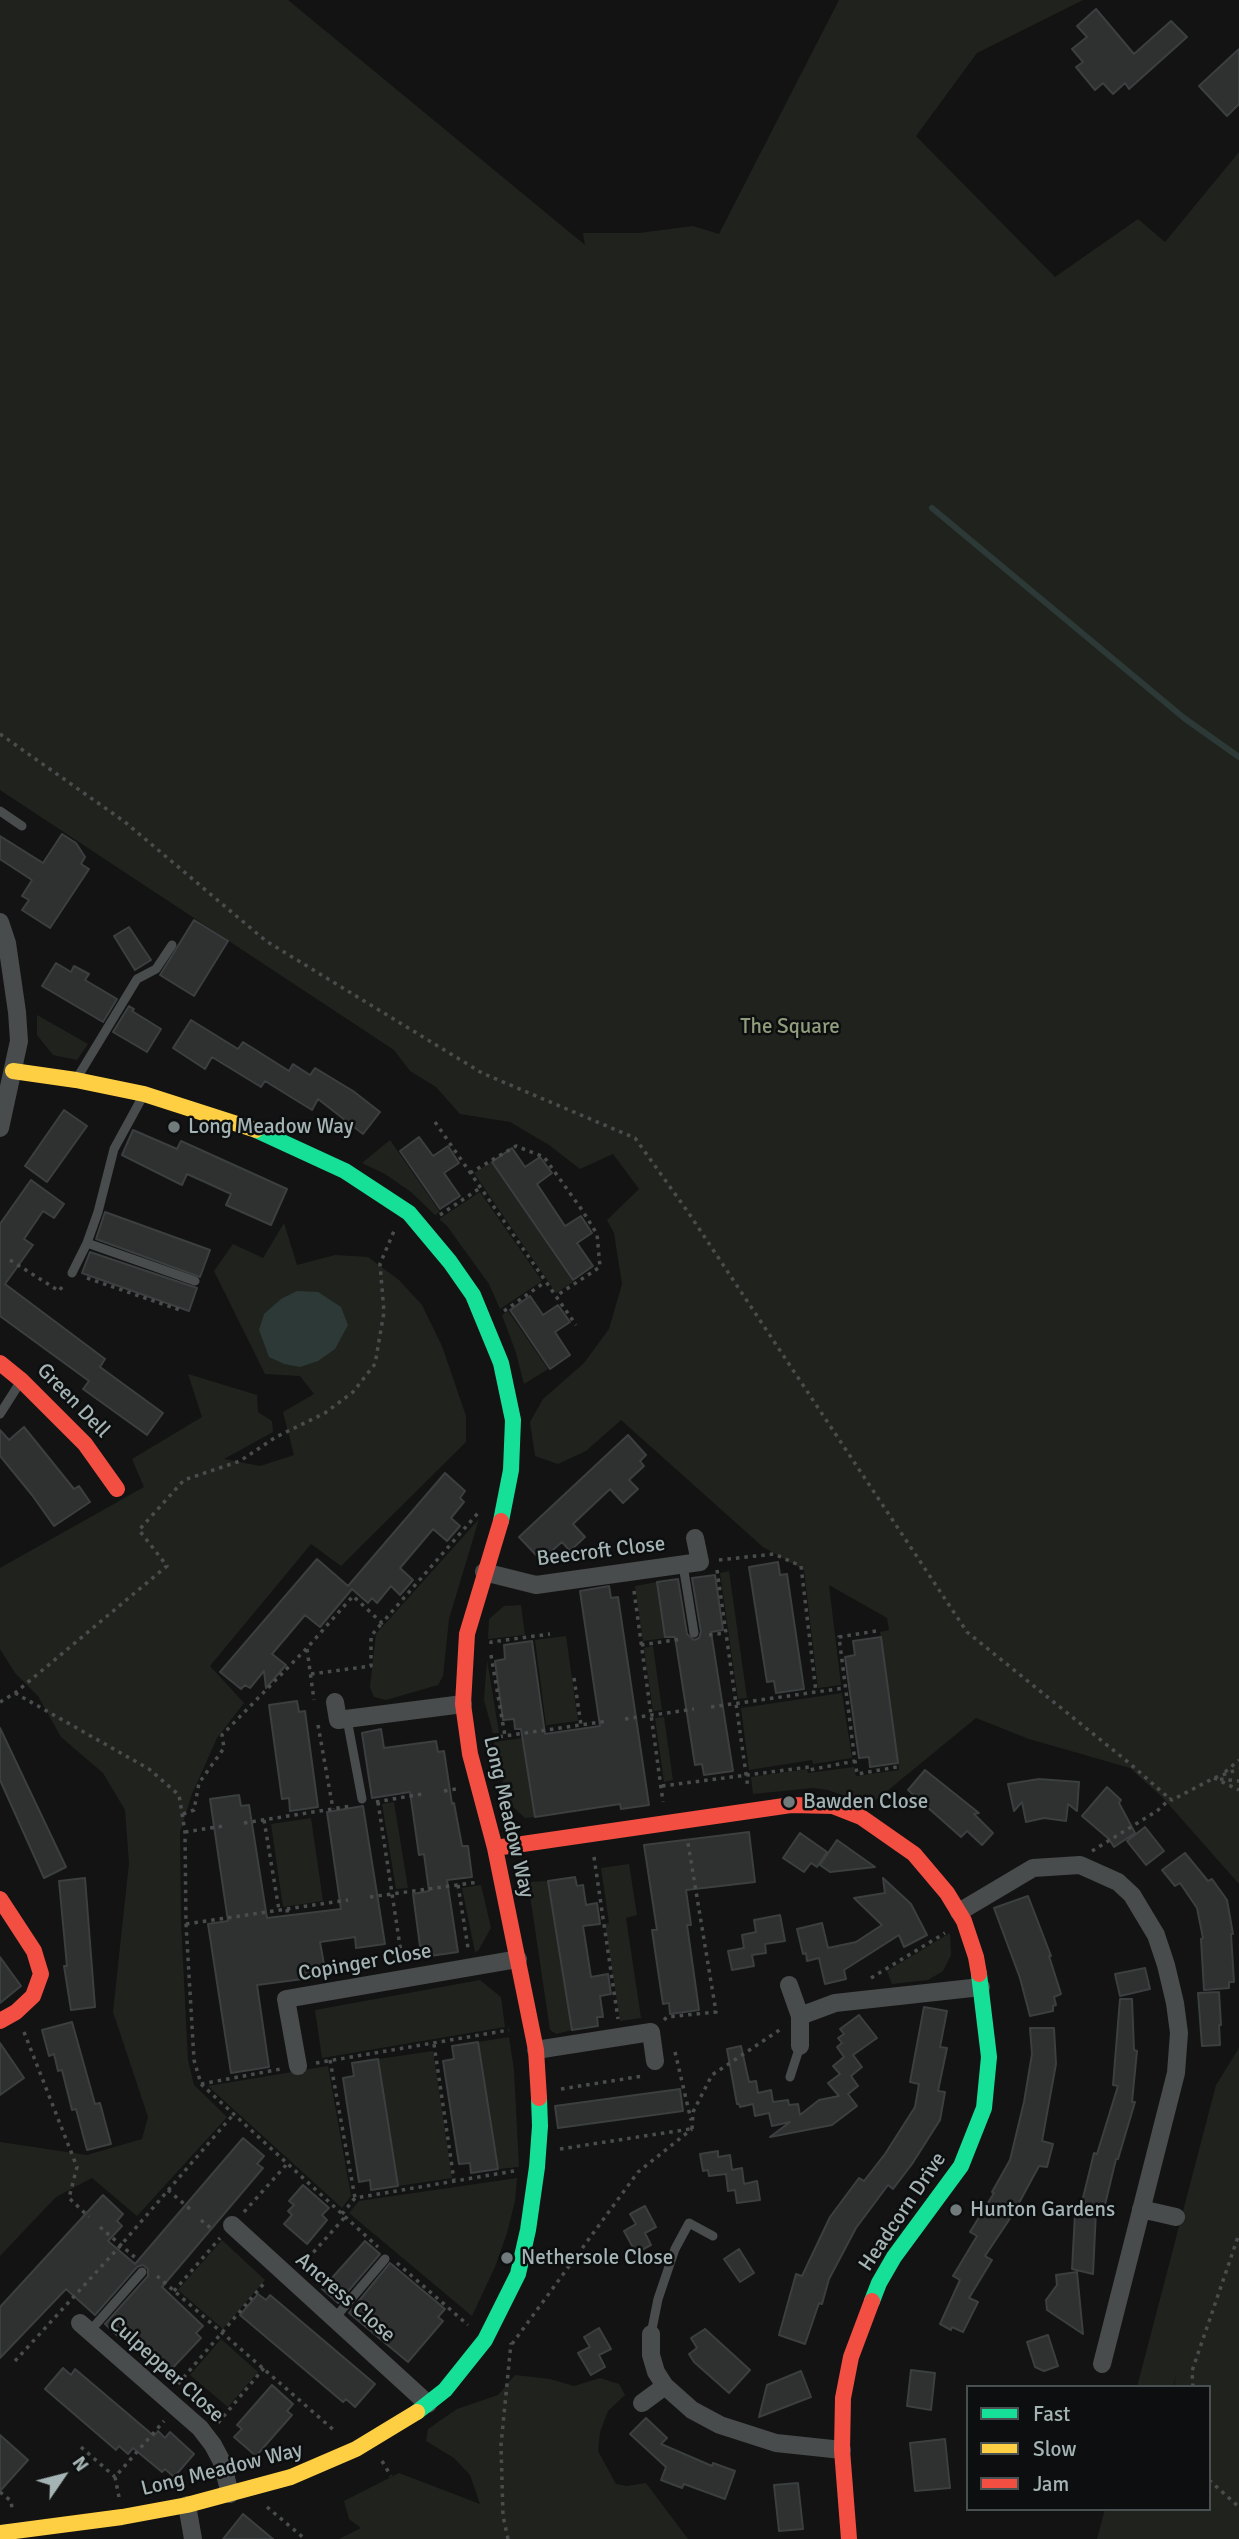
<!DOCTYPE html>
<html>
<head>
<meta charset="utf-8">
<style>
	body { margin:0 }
	#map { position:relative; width:1239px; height:2539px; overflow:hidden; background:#131313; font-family:Signika,sans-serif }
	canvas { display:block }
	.legend { position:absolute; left:966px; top:2385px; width:245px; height:126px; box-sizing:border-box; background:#0d0e0f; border:2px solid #495051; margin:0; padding:9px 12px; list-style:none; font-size:21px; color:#a4b3b3 }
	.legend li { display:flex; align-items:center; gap:14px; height:35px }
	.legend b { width:35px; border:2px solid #495051 }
	.north { position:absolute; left:28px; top:2441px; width:70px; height:70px; -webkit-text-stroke:5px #0d0e0f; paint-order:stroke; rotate:55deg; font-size:19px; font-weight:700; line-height:28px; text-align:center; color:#a4b3b3 }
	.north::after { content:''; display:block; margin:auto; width:24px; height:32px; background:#a4b3b3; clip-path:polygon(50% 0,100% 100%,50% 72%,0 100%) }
</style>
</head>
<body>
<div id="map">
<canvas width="1239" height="2539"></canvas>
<ul class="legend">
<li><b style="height:9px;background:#16e098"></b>Fast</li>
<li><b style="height:9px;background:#ffcf43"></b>Slow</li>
<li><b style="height:9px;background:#f24e42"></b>Jam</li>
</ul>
<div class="north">N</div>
</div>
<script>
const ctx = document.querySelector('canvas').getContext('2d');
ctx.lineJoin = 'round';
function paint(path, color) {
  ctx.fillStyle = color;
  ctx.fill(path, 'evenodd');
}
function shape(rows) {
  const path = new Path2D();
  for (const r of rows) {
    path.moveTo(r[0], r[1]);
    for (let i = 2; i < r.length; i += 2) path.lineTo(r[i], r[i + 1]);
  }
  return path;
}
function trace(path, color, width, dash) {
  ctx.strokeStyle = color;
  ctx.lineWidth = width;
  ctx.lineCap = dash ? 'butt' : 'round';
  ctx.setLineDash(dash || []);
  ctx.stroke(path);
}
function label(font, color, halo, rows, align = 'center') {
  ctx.font = font + ' Signika,sans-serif';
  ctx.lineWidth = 5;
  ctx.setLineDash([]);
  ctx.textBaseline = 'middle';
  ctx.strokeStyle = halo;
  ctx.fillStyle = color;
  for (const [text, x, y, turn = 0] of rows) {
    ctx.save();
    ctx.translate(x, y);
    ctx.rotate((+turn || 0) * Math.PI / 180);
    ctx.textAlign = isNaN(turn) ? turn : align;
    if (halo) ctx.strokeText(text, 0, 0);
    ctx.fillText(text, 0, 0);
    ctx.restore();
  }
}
paint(shape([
	[0,0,288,0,585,245,583,233,639,233,693,226,719,234,839,0,1083,0,977,53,916,136,1055,277,1138,219,1165,242,1239,152,1239,1884,1163,1798,1130,1768,1029,1739,976,1718,870,1805,828,1790,813,1788,753,1794,751,1777,807,1769,808,1773,854,1767,856,1776,899,1770,880,1632,889,1630,887,1618,829,1585,841,1685,818,1688,804,1570,763,1547,621,1420,586,1451,558,1464,535,1456,530,1422,543,1399,584,1363,609,1329,622,1284,614,1233,607,1220,639,1189,613,1154,580,1169,549,1145,510,1122,460,1114,436,1087,410,1071,394,1050,0,790],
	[37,1015,88,1044,77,1060,53,1055,37,1035],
	[390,1140,440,1212,435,1215,411,1192,385,1174,362,1163],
	[491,1162,573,1282,556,1293,474,1173],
	[480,1192,542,1281,500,1309,489,1284,447,1226,439,1219],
	[284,1223,297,1265,335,1255,368,1257,399,1280,422,1305,442,1346,466,1416,466,1442,341,1566,311,1544,210,1666,244,1703,217,1738,192,1794,180,1832,181,1922,188,2060,194,2085,227,2117,137,2216,92,2178,56,2197,0,2256,0,2142,87,2155,142,2139,148,2117,113,2012,129,1863,125,1810,103,1773,61,1737,38,1696,15,1673,0,1649,0,1568,144,1487,132,1459,202,1417,188,1374,257,1395,258,1412,272,1421,273,1432,224,1459,260,1466,294,1455,283,1412,314,1394,300,1376,265,1374,214,1271,233,1244,263,1258],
	[508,1311,548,1369,524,1384,516,1353,502,1315],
	[479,1519,449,1619,443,1676,438,1685,386,1700,374,1697,370,1687,376,1634],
	[729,1571,747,1698,738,1699,720,1573],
	[657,1582,665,1638,643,1641,635,1586],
	[521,1605,525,1635,488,1639,489,1619,504,1606],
	[566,1636,578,1721,546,1725,535,1640],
	[653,1646,662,1710,653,1711,644,1648],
	[487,1660,499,1733,493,1733,484,1700],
	[842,1693,852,1758,813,1764,812,1760,749,1770,741,1708],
	[664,1717,673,1780,664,1782,655,1718],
	[523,1738,535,1817,525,1818,507,1801,494,1742],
	[394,1802,408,1888,396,1889,382,1804],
	[311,1818,323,1901,283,1907,271,1824],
	[629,1864,637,1915,626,1918,641,2018,620,2021,605,1924,609,1923,601,1868],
	[548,1881,572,2030,556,2034,550,2030,528,1882],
	[481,1885,491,1928,478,1951,475,1952,462,1888],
	[950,1933,951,1955,943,1971,928,1980,892,1984,887,1971],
	[480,1980,501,1997,505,2027,322,2058,315,2010],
	[509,2037,514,2070,519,2167,498,2169,478,2042],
	[1239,2048,1239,2539,1097,2539,1105,2509,1209,2509,1209,2387,1174,2387,1176,2376,1173,2387,1137,2387,1216,2085],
	[433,2051,452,2178,398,2186,378,2059],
	[328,2066,351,2196,342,2208,208,2086],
	[517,2178,515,2201,507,2233,495,2267,472,2316,349,2213,359,2201],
	[222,2240,265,2280,223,2329,178,2290],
	[221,2339,258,2372,228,2407,190,2375],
	[515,2375,550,2379,574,2386,600,2378,619,2384,625,2395,608,2411,600,2432,598,2451,616,2484,627,2486,646,2483,688,2539,339,2539,361,2528,349,2519,344,2501,399,2473,480,2504,470,2475,454,2458,426,2441,428,2429,457,2409,498,2395]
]), '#20231d');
paint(shape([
	[297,1291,318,1292,341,1307,348,1325,335,1349,318,1361,300,1367,284,1364,269,1357,259,1330,264,1314,281,1299]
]), '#2c3937');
trace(shape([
	[932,508,1184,718,1239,757]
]), '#2c3937', 6);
const building = shape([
	[1096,9,1134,54,1171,21,1187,37,1129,89,1125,83,1113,94,1103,83,1095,90,1076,67,1083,62,1072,49,1087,37,1077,26,1096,9],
	[1239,49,1239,104,1227,116,1199,86,1239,49],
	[62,834,76,843,85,857,81,864,89,869,50,928,22,910,29,900,22,896,32,880,0,859,0,836,43,863,62,834],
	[194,920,228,941,194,996,160,975,194,920],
	[129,927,151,960,135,970,114,936,129,927],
	[56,963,71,972,74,966,89,974,85,980,117,999,103,1022,42,986,56,963],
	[129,1006,134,1009,132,1011,161,1029,147,1052,113,1032,129,1006],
	[191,1020,238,1049,243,1042,289,1071,293,1064,310,1075,315,1068,353,1091,380,1112,363,1134,318,1099,312,1110,265,1081,261,1087,212,1057,205,1069,173,1048,191,1020],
	[64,1110,87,1126,47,1182,25,1166,64,1110],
	[133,1130,177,1149,181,1141,287,1189,271,1225,226,1205,231,1194,205,1182,187,1174,182,1185,122,1155,133,1130],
	[419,1137,433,1156,448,1146,459,1163,444,1173,460,1196,440,1209,400,1151,419,1137],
	[512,1148,525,1167,540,1157,552,1173,537,1184,565,1226,581,1216,592,1233,577,1243,593,1266,573,1280,492,1162,512,1148],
	[31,1180,64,1204,54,1218,43,1211,24,1239,33,1245,5,1284,105,1359,100,1367,163,1413,147,1435,83,1389,89,1381,0,1316,0,1224,31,1180],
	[105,1212,210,1250,200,1277,96,1239,105,1212],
	[90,1252,197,1288,189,1311,82,1273,90,1252],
	[530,1296,543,1315,558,1305,570,1322,555,1332,570,1355,550,1369,510,1310,530,1296],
	[24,1427,74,1489,79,1486,90,1502,54,1526,32,1495,0,1456,0,1430,9,1440,24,1427],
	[628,1435,646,1455,640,1461,644,1466,629,1480,638,1489,623,1503,610,1489,573,1524,585,1537,570,1551,562,1542,546,1556,542,1552,537,1556,519,1537,628,1435],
	[445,1473,465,1491,460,1498,464,1502,451,1518,460,1526,447,1541,433,1529,400,1568,413,1580,400,1595,391,1586,377,1603,372,1598,368,1603,352,1589,320,1627,305,1615,272,1654,286,1665,266,1688,264,1671,250,1688,245,1685,241,1689,220,1672,317,1559,348,1586,445,1473],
	[778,1562,780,1575,787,1574,804,1689,776,1693,774,1681,767,1682,749,1567,778,1562],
	[715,1575,723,1630,711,1632,733,1771,704,1775,702,1764,695,1765,675,1637,665,1637,657,1582,678,1579,687,1634,694,1640,699,1638,701,1632,692,1578,715,1575],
	[609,1586,611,1598,618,1597,649,1805,621,1809,620,1804,535,1817,521,1729,515,1729,514,1719,503,1720,495,1661,505,1659,504,1645,532,1641,545,1734,600,1726,580,1591,609,1586],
	[881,1637,898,1763,870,1767,869,1757,859,1758,845,1657,855,1655,853,1641,881,1637],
	[297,1701,299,1712,305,1711,318,1807,290,1811,289,1798,282,1799,269,1705,297,1701],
	[0,1728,66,1867,44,1878,0,1780,0,1728],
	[381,1729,384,1748,436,1741,438,1752,444,1751,452,1804,454,1803,462,1846,468,1846,472,1877,447,1880,458,1952,430,1956,428,1945,420,1946,413,1894,429,1891,424,1854,419,1855,410,1792,372,1798,362,1733,381,1729],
	[925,1770,979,1813,974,1814,993,1833,982,1845,967,1831,961,1837,908,1790,925,1770],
	[1039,1779,1079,1782,1077,1811,1068,1804,1066,1821,1044,1818,1026,1822,1022,1802,1014,1811,1008,1784,1039,1779],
	[1107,1787,1121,1800,1119,1803,1135,1833,1114,1847,1109,1839,1082,1816,1107,1787],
	[239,1795,241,1806,249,1805,267,1918,341,1909,327,1812,363,1806,385,1944,356,1948,355,1937,320,1942,326,1976,257,1985,269,2067,231,2073,208,1924,228,1921,210,1799,239,1795],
	[1145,1827,1164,1851,1146,1865,1127,1841,1145,1827],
	[749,1832,755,1882,686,1890,691,1925,687,1925,699,2010,670,2014,669,2003,663,2004,657,1964,652,1930,657,1930,644,1845,749,1832],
	[800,1833,827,1852,817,1867,811,1863,804,1872,783,1858,800,1833],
	[837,1840,875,1867,830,1872,820,1865,837,1840],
	[1185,1853,1208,1881,1212,1879,1227,1900,1233,1934,1231,1934,1234,1982,1229,1982,1229,1988,1204,1990,1201,1939,1203,1938,1197,1908,1180,1883,1175,1886,1162,1870,1185,1853],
	[575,1877,577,1886,583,1885,586,1905,597,1903,600,1924,583,1926,591,1977,608,1974,611,1994,600,1996,603,2017,597,2017,598,2026,572,2030,548,1881,575,1877],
	[85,1878,95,2007,71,2010,64,1966,67,1966,59,1881,85,1878],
	[883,1878,911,1904,927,1935,904,1947,899,1935,844,1970,846,1979,825,1984,819,1958,807,1961,806,1953,803,1954,797,1929,822,1923,828,1948,856,1942,882,1925,854,1898,885,1893,883,1878],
	[1028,1896,1051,1956,1049,1956,1061,1994,1054,1997,1056,2005,1053,2006,1053,2011,1030,2016,1020,1978,994,1908,1028,1896],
	[780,1915,785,1941,765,1944,766,1953,752,1955,754,1966,732,1970,728,1951,744,1948,742,1935,756,1932,754,1920,780,1915],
	[0,1957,21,1986,0,2003,0,1957],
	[1145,1968,1150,1989,1120,1996,1115,1974,1145,1968],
	[1219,1992,1221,2025,1219,2025,1220,2045,1202,2046,1198,1993,1219,1992],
	[1120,1999,1132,1999,1134,2050,1137,2051,1132,2102,1135,2102,1118,2159,1116,2159,1103,2213,1096,2211,1093,2274,1072,2269,1075,2214,1079,2214,1094,2153,1097,2154,1118,2086,1113,2085,1120,1999],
	[924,2007,947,2011,940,2047,947,2048,938,2091,945,2092,940,2120,912,2164,893,2189,888,2185,856,2228,829,2279,822,2304,819,2303,805,2344,779,2335,796,2274,802,2276,830,2217,859,2178,864,2181,885,2154,915,2107,919,2084,910,2082,924,2007],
	[859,2015,877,2038,853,2055,862,2067,851,2076,858,2086,848,2094,857,2106,832,2125,770,2137,790,2122,772,2126,769,2113,755,2116,753,2104,740,2107,739,2104,737,2104,727,2049,741,2046,749,2082,756,2081,758,2093,771,2090,773,2102,788,2100,789,2105,798,2104,800,2115,819,2100,839,2096,828,2083,840,2074,833,2066,844,2057,837,2047,842,2043,838,2038,844,2034,840,2029,859,2015],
	[72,2022,95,2104,100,2103,111,2144,87,2150,76,2109,72,2110,62,2070,58,2071,54,2054,49,2056,42,2030,72,2022],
	[1030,2028,1054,2028,1056,2064,1042,2141,1053,2144,1047,2167,1039,2166,1013,2214,985,2256,992,2260,969,2298,978,2302,963,2332,952,2327,951,2330,940,2324,960,2280,953,2276,977,2236,970,2232,994,2193,992,2192,1010,2160,1024,2102,1032,2054,1030,2028],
	[478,2042,498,2169,471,2173,470,2163,459,2164,443,2061,454,2059,452,2046,478,2042],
	[0,2043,24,2078,0,2095,0,2043],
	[378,2059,398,2186,371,2190,370,2180,359,2182,343,2078,354,2076,352,2063,378,2059],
	[680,2089,683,2111,558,2128,555,2106,680,2089],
	[243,2138,264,2156,257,2164,263,2168,162,2287,203,2326,196,2333,201,2338,165,2376,123,2336,121,2339,105,2324,148,2276,148,2269,143,2265,137,2267,95,2315,66,2289,0,2358,0,2307,103,2195,123,2214,117,2221,122,2226,108,2241,135,2264,243,2138],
	[718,2151,718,2157,730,2155,732,2170,742,2168,744,2184,757,2181,760,2200,737,2203,735,2190,728,2191,726,2174,709,2176,708,2170,703,2171,700,2154,718,2151],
	[303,2185,329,2208,322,2215,327,2220,307,2244,284,2224,292,2215,288,2211,294,2205,289,2201,303,2185],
	[645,2206,656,2227,645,2233,651,2245,636,2253,624,2231,636,2224,630,2214,645,2206],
	[365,2241,380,2254,338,2303,322,2289,365,2241],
	[739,2249,754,2273,740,2282,724,2259,739,2249],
	[390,2263,445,2309,438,2317,443,2321,408,2362,349,2313,390,2263],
	[1077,2272,1083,2334,1047,2310,1046,2300,1057,2285,1056,2275,1077,2272],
	[258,2294,266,2300,270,2295,375,2384,355,2407,346,2399,343,2402,240,2315,258,2294],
	[599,2328,611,2349,599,2355,605,2367,591,2375,578,2353,590,2347,584,2337,599,2328],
	[705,2329,750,2370,729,2393,694,2362,689,2354,697,2348,691,2338,705,2329],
	[1048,2335,1058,2366,1044,2371,1035,2367,1027,2342,1048,2335],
	[63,2368,71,2375,75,2369,154,2436,158,2431,165,2438,170,2432,194,2454,174,2477,165,2469,162,2472,133,2448,128,2454,119,2446,116,2450,45,2389,63,2368],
	[911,2370,935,2373,931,2410,907,2406,911,2370],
	[801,2371,811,2397,759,2417,767,2385,801,2371],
	[272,2385,293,2404,287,2411,292,2415,256,2456,234,2437,242,2429,237,2425,272,2385],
	[646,2418,667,2438,661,2444,712,2466,713,2463,735,2471,725,2499,684,2484,682,2488,661,2480,666,2467,630,2434,646,2418],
	[0,2435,28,2460,0,2491,0,2435],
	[945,2439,950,2488,915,2491,910,2443,945,2439],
	[798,2483,803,2529,779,2531,774,2485,798,2483],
	[243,2514,273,2539,223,2539,243,2514]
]);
paint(building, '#2f3030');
trace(building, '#3b3f3f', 2);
trace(shape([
	[0,734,125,822,266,941,482,1073,635,1138,688,1212,967,1632,1128,1762,1170,1799],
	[435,1122,576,1325],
	[470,1173,516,1146,544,1157,582,1210,597,1234,600,1267,556,1296],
	[440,1215,480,1188],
	[10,1260,59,1291,65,1283],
	[87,1278,180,1310],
	[504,1311,545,1282],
	[719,1560,774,1554,801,1566,816,1692],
	[717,1570,748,1788],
	[634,1591,663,1802],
	[876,1631,839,1637,855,1761,857,1774,897,1767],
	[709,1635,726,1633],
	[491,1644,491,1642,550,1634],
	[641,1645,681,1639],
	[307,1649,314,1700],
	[491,1655,505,1736],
	[311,1674,371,1666,371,1636,382,1623],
	[574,1678,581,1725],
	[15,1693,149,1769,179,1795,185,1832,186,1924,194,2060,201,2084,378,2247],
	[0,1702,15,1693,167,1566,139,1530,184,1480,240,1461,276,1437,325,1413,353,1392,375,1364,384,1312,380,1264,394,1231],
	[711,1707,844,1688],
	[625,1719,694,1709],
	[318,1725,333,1809],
	[491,1738,608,1721],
	[1225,1772,1239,1760],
	[1214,1778,1239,1790],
	[1220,1779,1239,1781],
	[662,1786,809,1767,809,1770,855,1761],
	[444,1791,456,1789],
	[376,1802,422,1794],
	[378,1802,402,1959],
	[183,1814,194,1810,199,1783,224,1748,222,1735,307,1648,353,1596,382,1623,478,1513],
	[264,1820,279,1910],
	[244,1823,351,1806],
	[185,1832,223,1826],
	[1092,1851,1157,1811,1170,1799,1172,1800,1214,1778,1239,1769],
	[594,1857,618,2019],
	[458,1885,468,1948],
	[370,1897,479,1882],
	[287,1909,288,1917],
	[186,1924,348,1900],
	[871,1978,945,1933],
	[664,2020,667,2017,716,2012,688,1843],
	[24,2032,77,2167,69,2198,89,2217],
	[434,2044,454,2180],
	[675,2052,691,2120],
	[330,2060,355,2198],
	[316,2063,509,2030],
	[201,2084,281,2069],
	[561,2089,643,2076],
	[692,2129,693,2112,712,2075,781,2029],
	[560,2149,690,2129],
	[168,2190,190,2209],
	[244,2212,287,2164],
	[342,2214,355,2198,514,2171],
	[201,2220,213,2230],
	[100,2227,138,2260],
	[397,2263,468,2325],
	[302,2265,345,2217],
	[157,2276,336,2432],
	[174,2291,220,2238],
	[512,2344,638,2172,692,2129],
	[15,2361,121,2245,232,2116],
	[178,2384,266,2281],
	[1193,2387,1192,2371,1239,2234],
	[218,2423,264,2368],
	[81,2447,115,2477],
	[382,2461,391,2476],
	[1209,2480,1239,2507],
	[0,2492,11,2501,12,2508],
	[119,2497,115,2477,164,2421],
	[267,2507,305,2539],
	[508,2539,503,2516,501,2445,511,2343]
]), '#4a4d4d', 3.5, [3.5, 5]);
trace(shape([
	[0,811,22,826],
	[77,1078,137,979,156,969,172,945],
	[87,1243,195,1281],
	[72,1273,87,1243,98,1212,114,1149,143,1096],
	[0,1414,21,1381],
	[683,1565,694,1633],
	[347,1719,362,1799],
	[790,2077,800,2046],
	[334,2319,385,2259],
	[90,2331,142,2272],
	[651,2334,658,2299,675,2249,689,2223,713,2236]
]), '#494c4c', 9);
trace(shape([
	[0,922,7,943,17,1012,19,1041,0,1128],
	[484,1572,536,1585,700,1562,695,1538],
	[335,1702,338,1720,463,1704],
	[959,1912,1033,1868,1080,1865,1118,1882,1132,1895,1156,1935,1166,1965,1175,2003,1179,2033,1176,2073,1102,2364],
	[789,1985,800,2016,800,2046],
	[800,2016,835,2003,981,1987],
	[536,2050,651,2032,655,2061],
	[298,2066,286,1999,518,1959],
	[1141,2209,1176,2217],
	[232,2225,428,2404],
	[80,2323,200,2428,213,2445,222,2462,230,2494],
	[651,2334,651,2355,656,2372,665,2386,692,2410,720,2425,776,2443,842,2450],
	[642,2403,665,2386],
	[187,2505,193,2539]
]), '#494c4c', 18);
trace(shape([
	[256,1130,345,1171,409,1213,450,1262,473,1295,501,1363,513,1420,511,1470,501,1521],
	[872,2301,879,2283,894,2257,961,2166,984,2108,989,2057,979,1974],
	[417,2412,445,2390,485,2340,518,2274,528,2230,537,2167,540,2126,539,2098]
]), '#16e098', 16);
trace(shape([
	[13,1071,76,1080,144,1094,256,1130],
	[0,2533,122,2517,187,2505,291,2477,356,2449,417,2412]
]), '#ffcf43', 16);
trace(shape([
	[0,1363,21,1380,85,1444,117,1489],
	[501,1521,467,1634,463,1704,470,1754,495,1848,536,2050,539,2098],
	[495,1848,791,1805,833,1806,861,1817,914,1854,947,1893,964,1921,976,1957,979,1974],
	[0,1899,34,1951,41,1974,33,1996,16,2012,0,2021],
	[849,2539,842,2450,843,2398,851,2357,872,2301]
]), '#f24e42', 16);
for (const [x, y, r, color] of [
	[174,1127,7,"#717b7b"],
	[789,1802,7,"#717b7b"],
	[956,2210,7,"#717b7b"],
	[507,2258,7,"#717b7b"]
]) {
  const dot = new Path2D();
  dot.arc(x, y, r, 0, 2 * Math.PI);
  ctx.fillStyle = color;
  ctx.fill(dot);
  trace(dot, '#0d0e0f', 2.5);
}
label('21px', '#909d7c', '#0d0e0f', [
	["The Square",790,1027]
]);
label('21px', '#a4b3b3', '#0d0e0f', [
	["Long Meadow Way",188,1127],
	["Bawden Close",803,1802],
	["Hunton Gardens",970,2210],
	["Nethersole Close",521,2258]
], 'left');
label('21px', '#a4b3b3', '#0d0e0f', [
	["Green Dell",73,1401,46],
	["Beecroft Close",601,1552,-7],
	["Long Meadow Way",508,1817,77],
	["Copinger Close",365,1963,-10],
	["Headcorn Drive",903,2212,-56],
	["Ancress Close",345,2298,41],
	["Culpepper Close",166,2370,42],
	["Long Meadow Way",222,2470,-14]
]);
</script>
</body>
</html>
